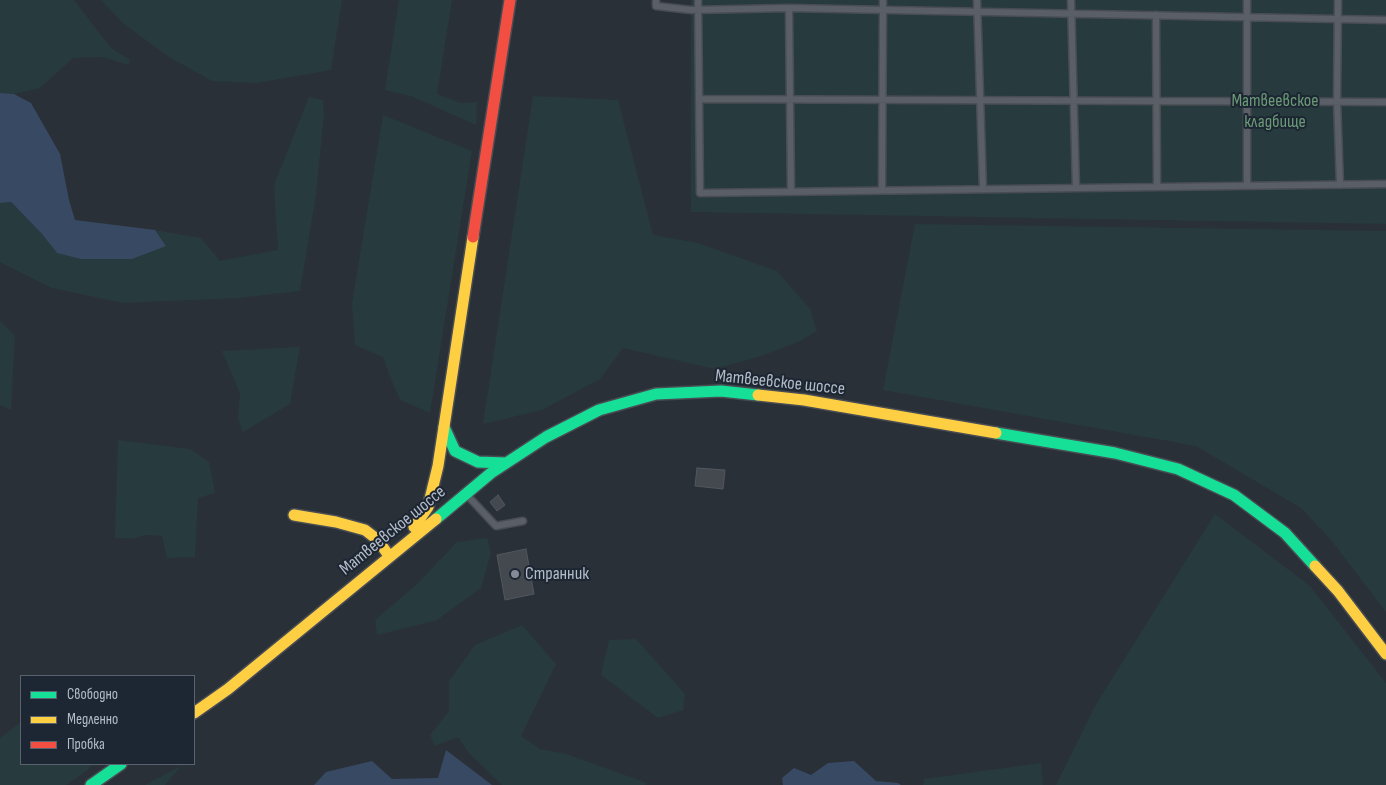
<!DOCTYPE html>
<html>
<head>
<meta charset="utf-8">
<style>
	body { margin:0 }
	#map { position:relative; width:1386px; height:785px; overflow:hidden; background:#2a3038; font-family:"Sofia Sans Condensed",sans-serif }
	canvas { display:block }
	.legend { position:absolute; left:20px; top:675px; width:175px; height:90px; box-sizing:border-box; background:#1d2633; border:1px solid #59626f; margin:0; padding:6px 9px; list-style:none; font-size:15px; color:#b4bcc9 }
	.legend li { display:flex; align-items:center; gap:10px; height:25px }
	.legend b { width:25px; border:1px solid #59626f }
</style>
</head>
<body>
<div id="map">
<canvas width="1386" height="785"></canvas>
<ul class="legend">
<li><b style="height:6px;background:#16e098"></b>Свободно</li>
<li><b style="height:6px;background:#ffcf43"></b>Медленно</li>
<li><b style="height:6px;background:#f24e42"></b>Пробка</li>
</ul>
</div>
<script>
const ctx = document.querySelector('canvas').getContext('2d');
ctx.lineJoin = 'round';
function paint(path, color) {
  ctx.fillStyle = color;
  ctx.fill(path, 'evenodd');
}
function shape(rows) {
  const path = new Path2D();
  for (const r of rows) {
    path.moveTo(r[0], r[1]);
    for (let i = 2; i < r.length; i += 2) path.lineTo(r[i], r[i + 1]);
  }
  return path;
}
function trace(path, color, width, dash) {
  ctx.strokeStyle = color;
  ctx.lineWidth = width;
  ctx.lineCap = dash ? 'butt' : 'round';
  ctx.setLineDash(dash || []);
  ctx.stroke(path);
}
function label(font, color, halo, rows, align = 'center') {
  ctx.font = font + ' "Sofia Sans Condensed",sans-serif';
  ctx.lineWidth = 4;
  ctx.setLineDash([]);
  ctx.textBaseline = 'middle';
  ctx.strokeStyle = halo;
  ctx.fillStyle = color;
  for (const [text, x, y, turn = 0] of rows) {
    ctx.save();
    ctx.translate(x, y);
    ctx.rotate((+turn || 0) * Math.PI / 180);
    ctx.textAlign = isNaN(turn) ? turn : align;
    if (halo) ctx.strokeText(text, 0, 0);
    ctx.fillText(text, 0, 0);
    ctx.restore();
  }
}
paint(shape([
	[0,0,74,0,111,48,130,60,128,65,103,57,73,58,40,88,14,94,0,93],
	[101,0,342,0,331,70,257,83,212,81,169,57,124,24],
	[399,0,452,0,437,94,461,103,477,102,476,125,411,96,385,90],
	[691,0,1386,0,1386,224,691,212],
	[533,96,618,100,653,235,698,243,777,271,810,309,817,331,798,342,761,356,715,369,623,348,600,379,542,410,483,424],
	[309,97,323,100,324,115,316,195,300,291,238,298,123,303,52,288,0,262,0,203,10,202,42,234,57,253,166,246,155,230,201,238,220,261,278,250,274,185],
	[383,115,472,151,430,413,400,400,391,379,383,357,355,345,352,303],
	[915,224,1386,231,1386,612,1331,540,1301,508,1196,446,883,390],
	[0,321,15,336,11,410,0,405],
	[300,347,290,404,243,432,238,418,240,393,222,351],
	[118,440,190,449,209,462,215,493,198,498,195,557,167,558,162,536,146,535,133,538,115,538],
	[1215,514,1310,586,1386,683,1386,785,1056,785,1095,706],
	[487,538,491,553,481,588,437,620,377,635,375,620,416,585,457,542],
	[522,625,556,664,521,736,540,749,566,754,647,783,645,785,502,785,469,753,458,737,435,746,430,735,449,711,449,681,475,645],
	[636,639,685,694,683,710,658,718,601,675,609,640],
	[21,722,21,764,92,764,88,770,66,785,0,785,0,738],
	[1041,763,1043,785,923,785,924,779],
	[181,766,165,785,145,785]
]), '#273a3e');
paint(shape([
	[0,93,14,94,31,103,60,154,69,200,75,220,155,230,166,246,132,259,81,259,57,253,42,234,11,202,0,203],
	[446,750,492,785,314,785,326,772,372,761,392,779,438,778],
	[854,761,876,781,898,783,901,785,783,785,782,778,794,768,811,775,828,763]
]), '#384963');
const building = shape([
	[697,468,725,470,723,489,695,486,697,468],
	[498,495,505,505,497,511,490,502,498,495],
	[526,549,534,594,505,600,497,555,526,549]
]);
paint(building, '#444950');
trace(building, '#52575f', 1);
const lane = shape([
	[656,0,656,6,691,10,789,8,1386,20],
	[698,0,700,193,1386,184],
	[977,0,983,189],
	[1071,0,1076,188],
	[1247,0,1247,186],
	[1338,0,1337,101,1340,185],
	[789,8,791,191],
	[1156,15,1157,187],
	[699,99,1386,102],
	[882,190,883,0],
	[466,494,496,526,523,521]
]);
const fast = shape([
	[444,427,455,451,478,462,506,463],
	[996,433,1115,453,1178,469,1234,495,1285,533,1315,566],
	[436,519,491,473,546,437,599,410,656,394,721,391,758,395],
	[91,785,121,764]
]);
const slow = shape([
	[758,395,804,400,996,433],
	[294,515,336,522,365,530,378,540,389,556],
	[414,527,428,507,438,466,473,237],
	[1315,566,1338,591,1386,654],
	[194,713,228,689,436,519]
]);
const jam = shape([
	[473,237,510,0]
]);
trace(lane, '#484c53', 9);
trace(fast, '#484c53', 14);
trace(slow, '#484c53', 14);
trace(jam, '#484c53', 14);
trace(lane, '#5a5e66', 6);
trace(fast, '#16e098', 11);
trace(slow, '#ffcf43', 11);
trace(jam, '#f24e42', 11);
for (const [x, y, r, color] of [
	[515,574,5,"#848b96"]
]) {
  const dot = new Path2D();
  dot.arc(x, y, r, 0, 2 * Math.PI);
  ctx.fillStyle = color;
  ctx.fill(dot);
  trace(dot, '#1d2633', 2);
}
label('18px', '#6b9a76', '#1d2633', [
	["Матвеевское",1275,101],
	["кладбище",1275,122]
]);
label('18px', '#b4bcc9', '#1d2633', [
	["Матвеевское шоссе",780,383,6],
	["Матвеевское шоссе",393,531,-39]
]);
label('18px', '#b4bcc9', '#1d2633', [
	["Странник",525,574]
], 'left');
</script>
</body>
</html>
